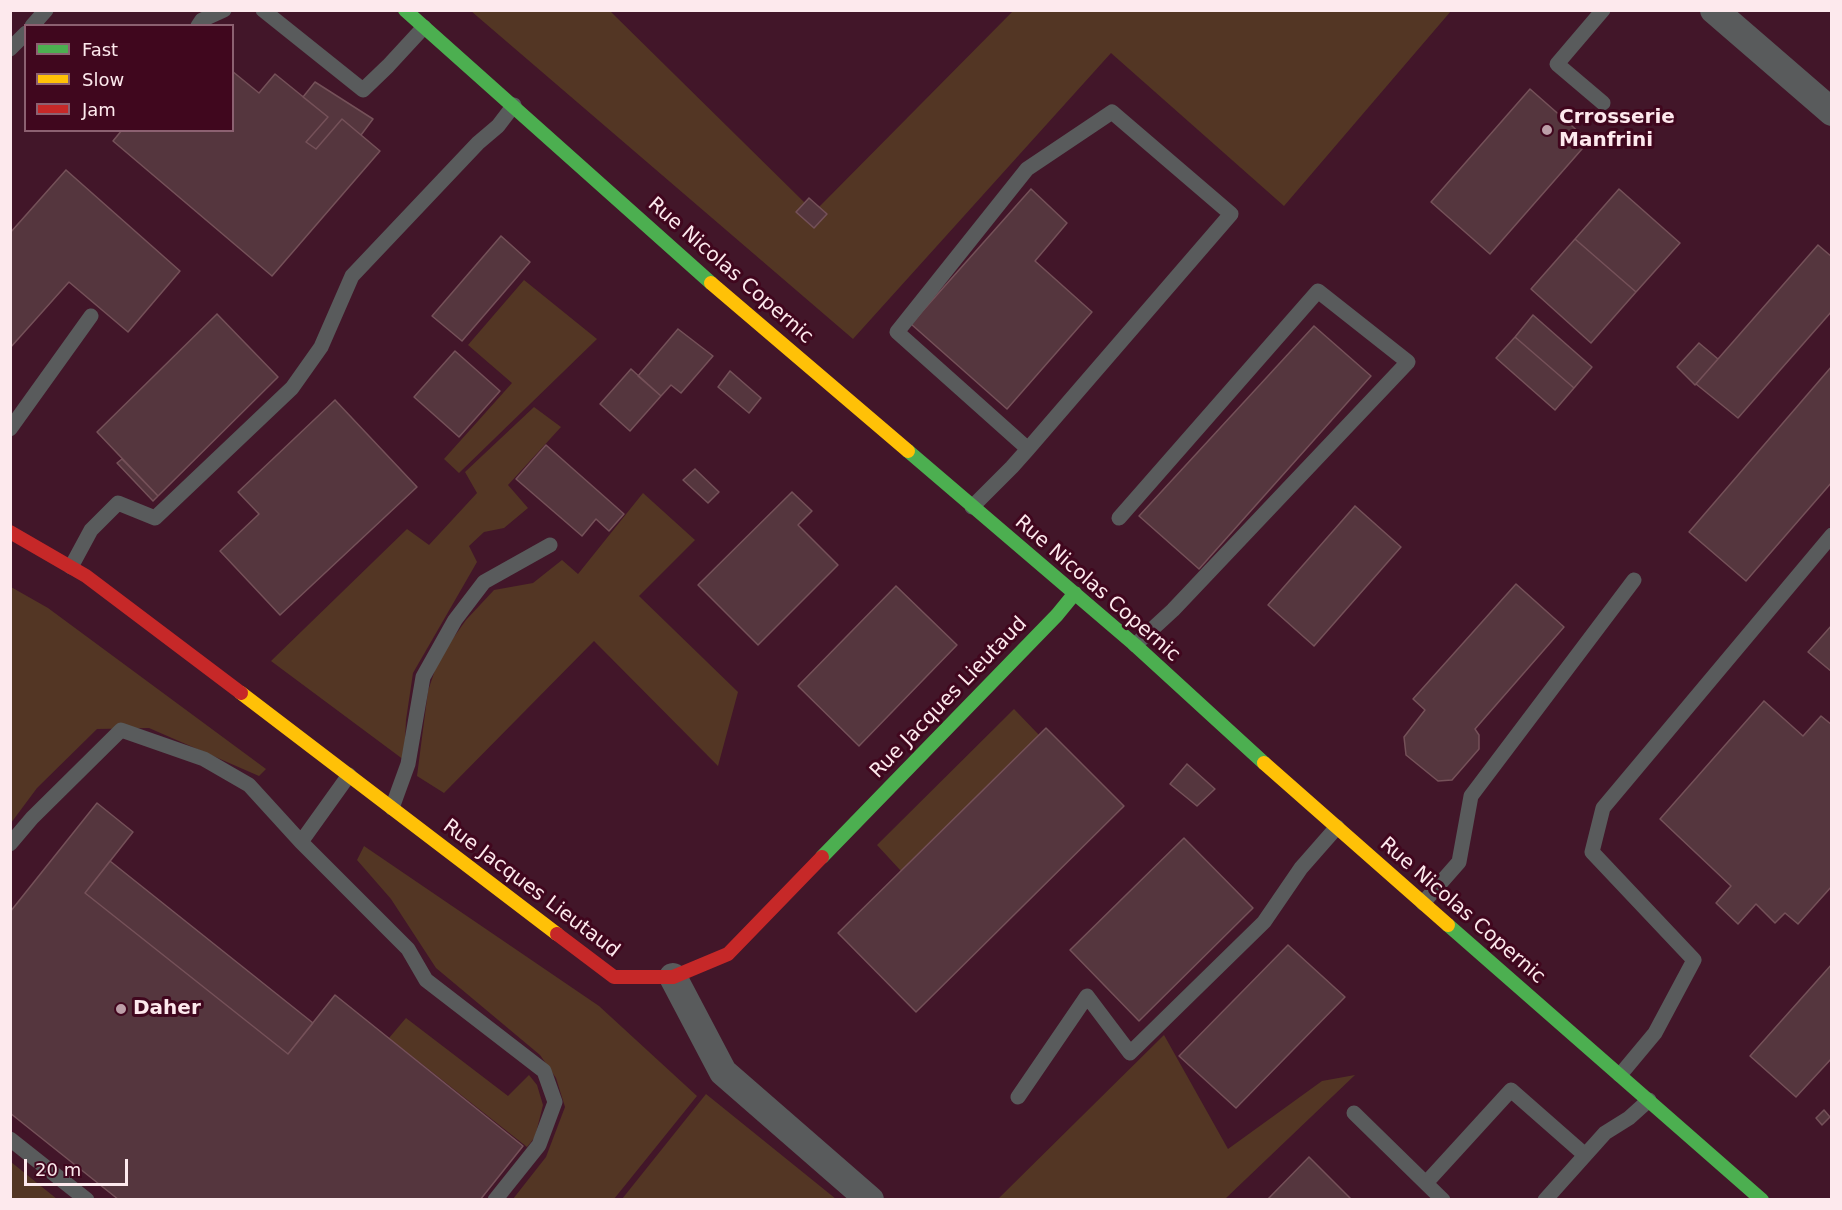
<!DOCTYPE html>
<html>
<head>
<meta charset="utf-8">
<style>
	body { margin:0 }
	#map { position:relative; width:1842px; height:1210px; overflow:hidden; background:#421629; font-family:"DejaVu Sans",sans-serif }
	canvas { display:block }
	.frame { position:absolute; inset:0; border:12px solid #fde9ed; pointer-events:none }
	.legend { position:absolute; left:24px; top:24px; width:210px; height:108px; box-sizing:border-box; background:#40071e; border:2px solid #8c6171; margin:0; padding:8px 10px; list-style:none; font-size:18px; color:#fde9ed }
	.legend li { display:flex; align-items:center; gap:12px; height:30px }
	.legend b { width:30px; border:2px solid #8c6171 }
	.scale { position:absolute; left:24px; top:1159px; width:104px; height:27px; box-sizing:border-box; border:3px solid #fde9ed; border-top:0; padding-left:8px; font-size:18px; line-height:21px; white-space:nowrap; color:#fde9ed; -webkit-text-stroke:4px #40071e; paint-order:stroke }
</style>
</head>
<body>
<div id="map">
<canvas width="1842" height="1210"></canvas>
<div class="frame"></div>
<ul class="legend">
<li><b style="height:8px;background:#4caf50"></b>Fast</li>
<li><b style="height:8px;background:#ffc107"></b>Slow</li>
<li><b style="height:8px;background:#c62828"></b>Jam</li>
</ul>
<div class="scale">20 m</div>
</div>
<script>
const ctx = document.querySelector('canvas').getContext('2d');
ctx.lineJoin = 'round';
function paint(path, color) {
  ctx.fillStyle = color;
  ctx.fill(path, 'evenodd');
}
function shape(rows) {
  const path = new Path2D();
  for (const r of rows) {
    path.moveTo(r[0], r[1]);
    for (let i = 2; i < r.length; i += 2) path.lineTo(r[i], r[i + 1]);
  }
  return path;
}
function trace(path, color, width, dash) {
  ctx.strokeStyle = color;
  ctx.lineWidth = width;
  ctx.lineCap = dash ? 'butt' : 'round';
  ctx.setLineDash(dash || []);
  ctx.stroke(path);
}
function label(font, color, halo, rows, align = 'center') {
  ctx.font = font + ' "DejaVu Sans",sans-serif';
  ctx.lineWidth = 6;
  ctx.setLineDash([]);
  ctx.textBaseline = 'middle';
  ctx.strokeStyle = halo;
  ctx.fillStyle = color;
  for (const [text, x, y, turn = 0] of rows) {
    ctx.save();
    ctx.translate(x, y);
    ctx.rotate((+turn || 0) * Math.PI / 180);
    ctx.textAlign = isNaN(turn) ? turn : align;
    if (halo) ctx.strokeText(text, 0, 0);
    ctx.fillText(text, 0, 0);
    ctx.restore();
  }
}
paint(shape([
	[471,11,610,11,805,203,796,212,814,228,827,214,819,207,1013,11,1451,11,1284,206,1111,53,853,339],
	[524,280,597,339,459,473,444,459,512,383,468,345],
	[534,407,561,427,508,485,528,508,504,528,484,532,469,546,477,562,413,673,406,720,404,760,271,661,407,529,429,545,477,493,465,472],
	[643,493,695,540,639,596,738,692,718,766,594,641,444,793,417,776,428,691,439,658,466,620,494,590,533,583,562,560,578,574],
	[11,587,48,608,266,769,259,776,149,728,97,729,37,788,11,823],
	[1014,709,1039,735,901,871,877,845],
	[364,846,599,1006,697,1096,614,1199,513,1199,546,1157,565,1107,556,1078,540,1055,436,968,391,899,357,860],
	[406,1018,508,1096,529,1075,537,1085,543,1105,535,1137,527,1147,389,1038],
	[1164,1035,1228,1149,1322,1081,1355,1075,1225,1199,998,1199],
	[706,1094,836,1199,622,1199],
	[10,1162,11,1162,57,1199,11,1199]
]), '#533624');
const building = shape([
	[232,71,259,93,275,74,328,117,306,142,316,149,342,119,380,151,272,276,113,141,122,130,232,130,232,71],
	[315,82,373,119,361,135,342,119,316,149,306,142,328,117,303,97,315,82],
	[1530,89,1589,141,1490,254,1431,202,1530,89],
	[66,170,180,271,128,332,69,282,10,348,10,233,66,170],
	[1031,189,1067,223,1035,261,1092,312,1007,409,911,324,1031,189],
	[1619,189,1680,243,1636,292,1575,239,1619,189],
	[809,198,827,214,814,228,796,212,809,198],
	[501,236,530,262,462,341,432,316,501,236],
	[1575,239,1636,292,1591,343,1531,289,1575,239],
	[1818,245,1832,257,1832,311,1738,418,1696,384,1818,245],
	[217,314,278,377,158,496,97,432,217,314],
	[1533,315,1592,367,1574,388,1515,337,1533,315],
	[1314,326,1371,376,1199,569,1139,516,1314,326],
	[678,329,713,356,681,393,671,385,661,396,638,376,678,329],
	[1515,337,1574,388,1555,410,1496,358,1515,337],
	[1699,343,1718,359,1695,385,1677,367,1699,343],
	[455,351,500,391,459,437,414,397,455,351],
	[1832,366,1832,482,1746,581,1689,532,1832,366],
	[631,369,661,396,630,431,600,404,631,369],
	[730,371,761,398,749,413,718,387,730,371],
	[335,400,417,487,280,615,220,551,259,514,238,492,335,400],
	[546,445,624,514,609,531,596,519,582,536,516,479,546,445],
	[122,459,158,496,153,501,117,463,122,459],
	[695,469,719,492,708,503,683,480,695,469],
	[792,492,812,511,798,525,838,565,758,645,698,585,792,492],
	[1355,506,1401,547,1314,646,1268,605,1355,506],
	[1516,584,1564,627,1475,729,1479,735,1479,749,1452,780,1438,781,1406,755,1404,737,1425,710,1413,699,1516,584],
	[896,586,957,645,859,746,798,686,896,586],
	[1832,625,1832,672,1808,652,1832,625],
	[1764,701,1803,736,1821,716,1832,725,1832,886,1798,924,1785,913,1775,923,1756,904,1738,924,1716,903,1731,886,1660,819,1764,701],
	[1046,728,1124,806,916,1012,838,933,1046,728],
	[1187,764,1215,789,1197,806,1170,784,1187,764],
	[97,803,133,832,85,893,288,1054,335,995,523,1146,480,1200,119,1200,10,1113,10,912,97,803],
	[1184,838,1253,908,1139,1021,1070,950,1184,838],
	[110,861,313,1023,288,1054,85,893,110,861],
	[1288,945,1345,997,1236,1108,1179,1056,1288,945],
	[1832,964,1832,1058,1796,1097,1750,1056,1832,964],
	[1824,1110,1830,1117,1822,1125,1816,1118,1824,1110],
	[1309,1157,1352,1200,1267,1200,1309,1157]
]);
paint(building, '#55363e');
trace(building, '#755159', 1.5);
trace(shape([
	[263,10,363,90,388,66,424,27],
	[32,26,46,10],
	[198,26,202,20,224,10],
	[10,49,26,33],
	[1603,103,1557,64,1603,10],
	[10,429,91,316],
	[972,507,1012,467,1028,449,1231,214,1112,112,1027,169,897,332,1028,449],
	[1119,518,1318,291,1408,362,1173,610,1135,645],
	[71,567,91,530,118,503,155,518,292,388,321,347,352,276,478,143,498,126,514,105],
	[392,808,408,764,423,677,455,620,484,582,550,545],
	[301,842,349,775],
	[10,844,32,818,121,730,204,759,249,785,301,842,408,949,426,980,544,1071,555,1102,539,1145,495,1200],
	[1423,903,1459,862,1471,796,1634,580],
	[1620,1075,1655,1033,1694,960,1592,852,1603,808,1832,535],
	[1018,1097,1087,996,1130,1053,1264,922,1301,868,1337,827],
	[1354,1113,1443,1200],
	[10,1139,87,1200],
	[1426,1183,1511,1090,1585,1155],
	[1545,1200,1605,1133,1629,1118,1649,1100]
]), '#595b5c', 15);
trace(shape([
	[1714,10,1832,112],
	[673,977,723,1072,870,1200]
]), '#595b5c', 28);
trace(shape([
	[405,10,711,283],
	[908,451,1135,645,1264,763],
	[822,857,1057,615,1075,593],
	[1448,925,1762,1200]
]), '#4caf50', 14);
trace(shape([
	[711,283,908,451],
	[241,693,557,934],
	[1264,763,1448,925]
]), '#ffc107', 14);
trace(shape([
	[10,532,86,576,241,693],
	[557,934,614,977,673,977,728,954,822,857]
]), '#c62828', 14);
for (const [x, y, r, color] of [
	[1547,130,6,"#bc9fa8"],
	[121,1009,6,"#bc9fa8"]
]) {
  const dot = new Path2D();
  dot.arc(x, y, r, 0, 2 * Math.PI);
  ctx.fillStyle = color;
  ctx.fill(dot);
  trace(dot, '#40071e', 2);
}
label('bold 20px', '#fde9ed', '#40071e', [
	["Crrosserie",1559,118],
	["Manfrini",1559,141],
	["Daher",133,1009]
], 'left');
label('20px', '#fde9ed', '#40071e', [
	["Rue Nicolas Copernic",730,271,41],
	["Rue Nicolas Copernic",1097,589,41],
	["Rue Jacques Lieutaud",949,698,-46],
	["Rue Jacques Lieutaud",531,889,37],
	["Rue Nicolas Copernic",1462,911,41]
]);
</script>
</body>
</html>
